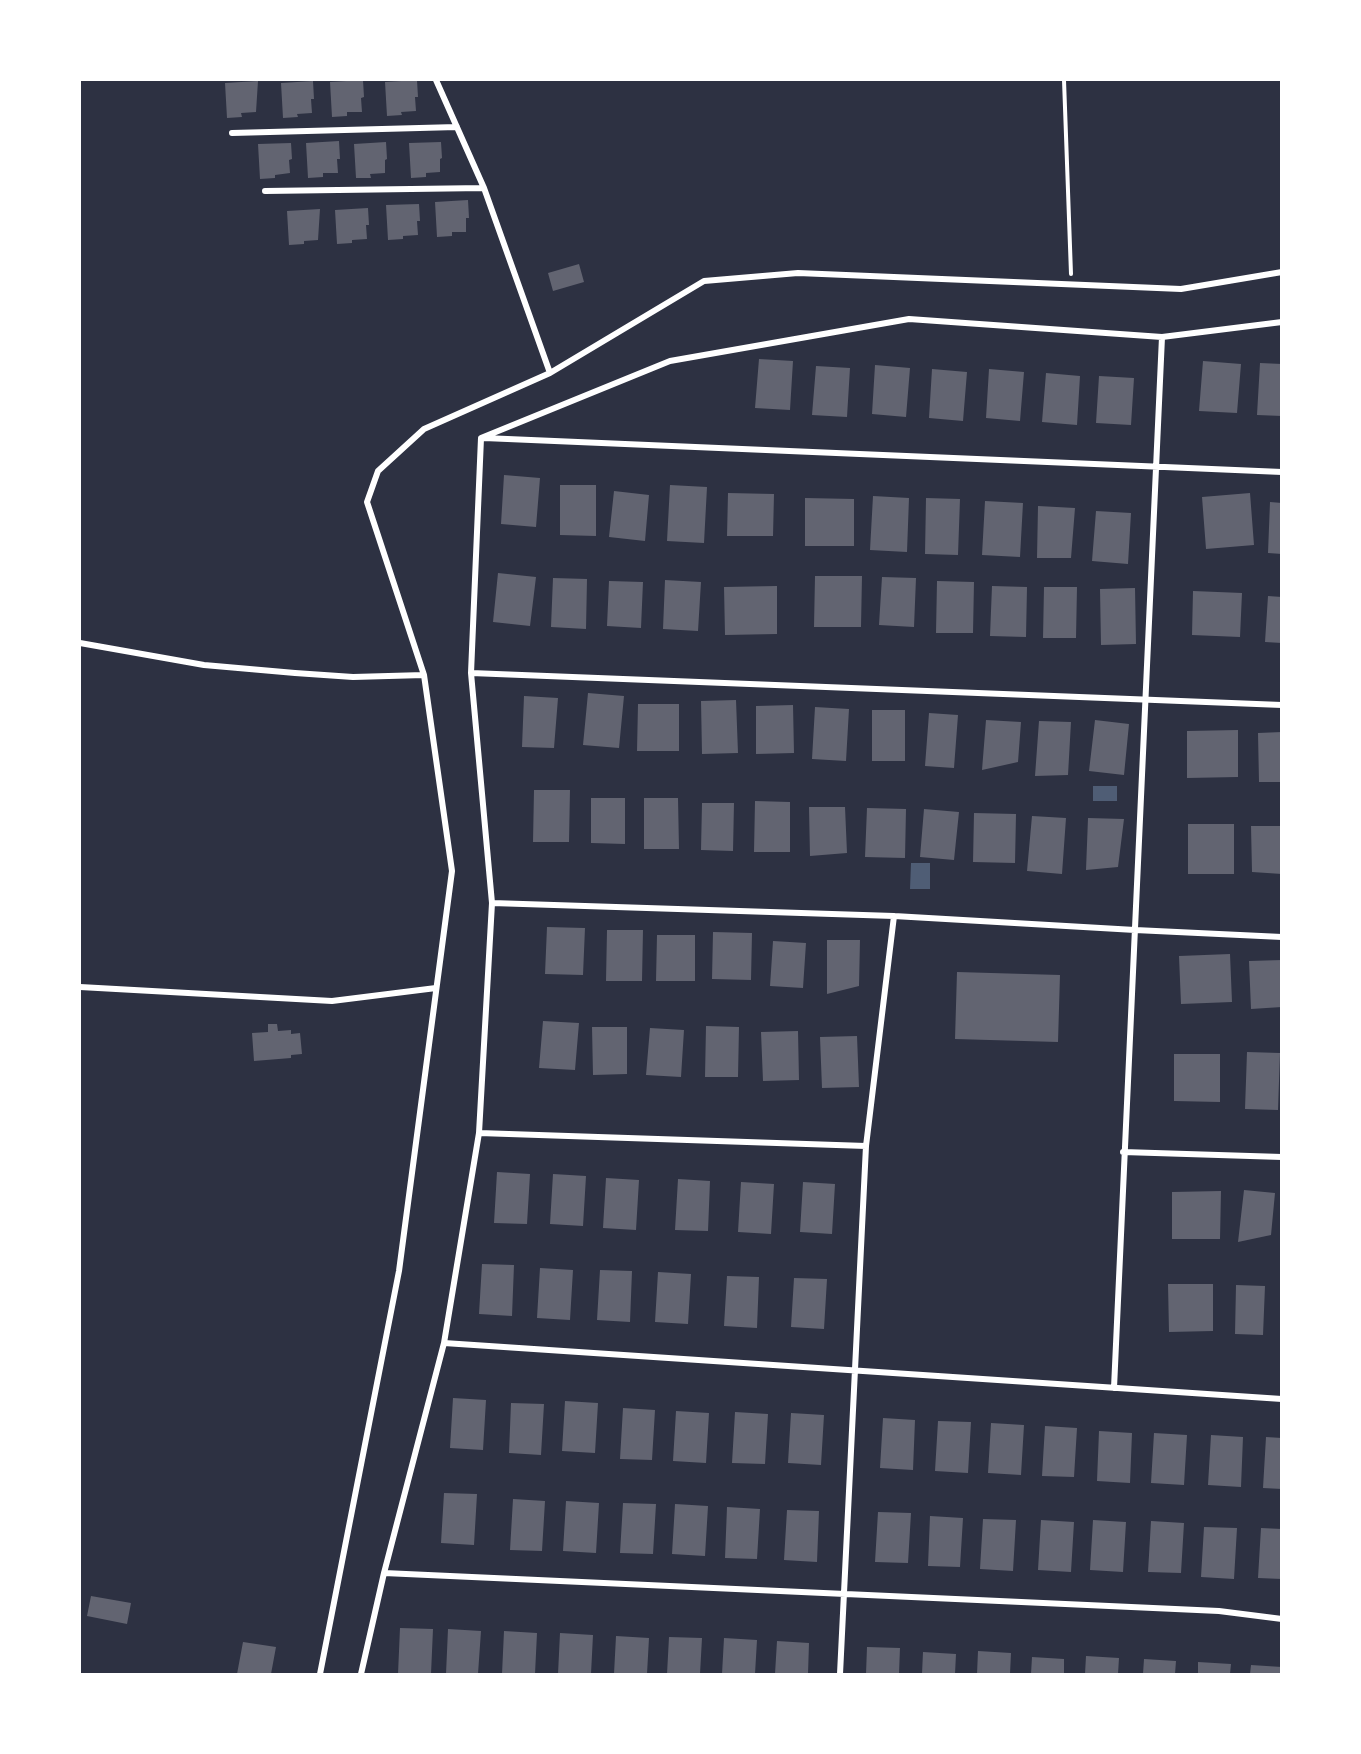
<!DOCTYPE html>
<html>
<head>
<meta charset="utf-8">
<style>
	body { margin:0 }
	#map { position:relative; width:1361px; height:1754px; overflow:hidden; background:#2d3142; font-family:Quicksand,sans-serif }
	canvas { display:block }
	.frame { position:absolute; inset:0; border:81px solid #fff; pointer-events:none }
</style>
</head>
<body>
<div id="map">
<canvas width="1361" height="1754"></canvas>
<div class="frame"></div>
</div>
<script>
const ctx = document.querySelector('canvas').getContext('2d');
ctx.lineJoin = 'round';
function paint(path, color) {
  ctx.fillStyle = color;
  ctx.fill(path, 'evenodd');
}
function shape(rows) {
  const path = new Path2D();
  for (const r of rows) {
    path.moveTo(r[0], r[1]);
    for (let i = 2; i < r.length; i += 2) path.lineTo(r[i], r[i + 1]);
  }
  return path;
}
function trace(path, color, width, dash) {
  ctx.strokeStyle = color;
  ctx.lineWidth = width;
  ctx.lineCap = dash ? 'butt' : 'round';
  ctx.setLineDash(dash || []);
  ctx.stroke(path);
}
paint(shape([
	[1093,786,1117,786,1117,801,1093,801],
	[911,863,930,863,930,889,910,889]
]), '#4f5d75');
paint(shape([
	[363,80,364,97,361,98,362,112,347,112,347,116,332,117,330,82],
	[417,80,418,97,415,97,416,111,401,112,402,115,387,116,385,82],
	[258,81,256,112,241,113,242,117,227,118,225,83],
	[313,81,314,99,311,99,312,113,297,114,298,117,283,118,281,83],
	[339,141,340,159,337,159,338,173,323,173,323,177,308,178,306,143],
	[386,142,387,159,385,160,385,173,370,174,371,178,356,178,354,144],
	[441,142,442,158,440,159,440,172,426,173,426,177,411,178,409,143],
	[291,143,292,159,289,160,290,173,275,175,275,178,260,179,258,144],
	[468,200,469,218,466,218,466,232,452,232,452,236,437,237,435,202],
	[419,204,420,221,417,221,418,235,403,236,403,239,388,240,386,205],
	[368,208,369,225,366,225,367,239,352,240,352,243,337,244,335,210],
	[320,209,318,240,304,241,304,244,289,245,287,211],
	[579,264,584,282,553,291,548,273],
	[759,359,793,361,790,410,755,408],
	[1203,361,1241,364,1237,413,1199,411],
	[1260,363,1282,364,1282,416,1257,415],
	[875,365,910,368,906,417,872,414],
	[816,366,850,368,847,417,812,415],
	[932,369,967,372,963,421,929,418],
	[989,369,1024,372,1020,421,986,418],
	[1046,373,1080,376,1077,425,1042,422],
	[1099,376,1134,378,1131,425,1096,423],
	[504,475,540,478,536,527,501,524],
	[560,485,596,485,596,536,560,535],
	[670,485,707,487,704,543,667,541],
	[614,491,649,495,645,541,609,537],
	[728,493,774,494,773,536,727,536],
	[1250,493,1254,545,1206,549,1202,497],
	[873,496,909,498,907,552,870,550],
	[805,498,854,499,854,546,805,546],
	[926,498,960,499,958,555,925,554],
	[985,501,1023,503,1020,557,982,555],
	[1270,502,1282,503,1282,554,1268,553],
	[1038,506,1075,508,1071,558,1037,558],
	[1096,511,1131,513,1128,564,1092,561],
	[498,573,536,577,530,626,493,622],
	[815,576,862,576,861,627,814,627],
	[882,577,916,578,914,627,879,625],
	[553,578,587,579,586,629,551,627],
	[665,580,701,582,698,631,663,629],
	[609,581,643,582,641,628,607,626],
	[937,581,974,582,973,633,936,633],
	[777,586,777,634,725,635,724,587],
	[992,586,1027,587,1026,637,990,636],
	[1044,587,1077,587,1076,638,1043,638],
	[1135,588,1136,644,1101,645,1100,589],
	[1193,591,1242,593,1240,637,1192,635],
	[1268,596,1282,597,1282,643,1265,642],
	[588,693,624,696,619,748,583,745],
	[524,696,558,698,554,748,522,747],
	[736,700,738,753,702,754,701,701],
	[638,704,679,704,679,751,637,751],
	[793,705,794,753,756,754,756,706],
	[815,707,849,709,846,761,812,759],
	[872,710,905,710,905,761,872,761],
	[929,713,958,715,954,768,925,766],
	[986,720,1021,722,1018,762,982,770],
	[1095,720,1129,724,1124,775,1089,771],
	[1039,721,1071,722,1068,775,1035,776],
	[1238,730,1238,777,1187,778,1187,731],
	[1282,732,1282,782,1259,782,1258,733],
	[534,790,570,790,569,842,533,842],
	[591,798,625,798,625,844,591,843],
	[644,798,678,798,679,849,644,849],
	[755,801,790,802,790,852,754,852],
	[702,803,734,803,733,851,701,850],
	[809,807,845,807,847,853,810,856],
	[867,808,906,809,905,858,865,857],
	[924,809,959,812,954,860,920,857],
	[974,813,1016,814,1015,863,973,862],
	[1032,816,1066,818,1062,874,1027,871],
	[1088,818,1124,819,1118,867,1086,870],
	[1188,824,1234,824,1234,874,1188,874],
	[1251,826,1282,826,1282,874,1252,872],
	[547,927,585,928,583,975,545,974],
	[607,930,643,930,642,981,606,981],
	[713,932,752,933,751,980,712,979],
	[657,935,695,935,695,981,656,981],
	[827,940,860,940,859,986,827,994],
	[773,941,806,943,803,988,770,986],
	[1230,954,1232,1002,1181,1004,1179,956],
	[1282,960,1282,1007,1251,1009,1249,961],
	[957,972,1060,975,1058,1042,955,1039],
	[543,1021,579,1023,575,1070,539,1068],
	[268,1024,277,1024,278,1031,291,1030,291,1034,300,1033,302,1054,291,1055,291,1058,254,1061,252,1033,268,1032],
	[706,1026,739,1027,738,1077,705,1077],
	[592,1027,627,1027,627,1074,593,1075],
	[650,1028,684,1030,681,1077,646,1075],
	[798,1031,799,1080,763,1081,761,1032],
	[857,1036,859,1087,822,1088,820,1037],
	[1247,1052,1280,1053,1278,1110,1245,1109],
	[1174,1054,1220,1054,1220,1102,1174,1101],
	[497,1172,530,1174,527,1224,494,1223],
	[553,1174,586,1176,583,1226,550,1224],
	[606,1178,639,1180,636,1230,603,1228],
	[678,1179,710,1181,708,1231,675,1230],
	[741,1182,774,1184,771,1234,738,1232],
	[803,1182,835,1184,832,1234,800,1232],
	[1244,1190,1275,1193,1271,1235,1238,1242],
	[1221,1191,1220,1239,1172,1239,1172,1192],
	[482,1264,514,1265,512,1316,479,1314],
	[540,1268,573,1270,570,1320,537,1318],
	[600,1270,632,1271,630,1322,597,1320],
	[658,1272,691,1274,688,1324,655,1322],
	[727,1276,759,1277,757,1328,724,1326],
	[794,1278,827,1279,824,1329,791,1327],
	[1168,1284,1213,1284,1213,1331,1169,1332],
	[1236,1285,1265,1286,1263,1335,1235,1334],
	[453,1398,486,1400,483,1450,450,1448],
	[565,1401,598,1403,595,1453,562,1451],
	[511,1403,544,1404,541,1455,509,1453],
	[623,1408,655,1410,652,1460,620,1459],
	[676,1411,709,1413,706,1463,673,1461],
	[735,1412,768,1414,765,1464,732,1463],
	[791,1413,824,1415,821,1465,788,1463],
	[883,1418,915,1420,913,1470,880,1468],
	[938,1421,971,1422,968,1473,935,1471],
	[991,1423,1024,1425,1021,1475,988,1473],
	[1045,1426,1077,1428,1074,1477,1042,1476],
	[1099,1431,1132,1433,1130,1483,1097,1481],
	[1154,1433,1187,1435,1184,1485,1151,1483],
	[1211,1435,1243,1437,1241,1487,1208,1485],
	[1266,1437,1282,1438,1282,1489,1263,1488],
	[444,1493,477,1494,474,1545,441,1543],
	[513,1499,545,1501,542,1551,510,1550],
	[566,1501,599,1503,596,1553,563,1551],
	[623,1503,656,1504,653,1554,620,1553],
	[675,1504,708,1506,705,1556,672,1554],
	[727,1507,760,1509,757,1559,725,1558],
	[787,1510,819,1511,817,1562,784,1560],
	[878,1512,911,1513,908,1563,875,1562],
	[930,1516,963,1518,960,1567,928,1566],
	[983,1519,1016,1520,1013,1571,980,1569],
	[1041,1520,1074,1522,1071,1572,1038,1570],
	[1093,1520,1126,1522,1123,1572,1090,1570],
	[1151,1521,1184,1523,1181,1573,1148,1572],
	[1204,1527,1237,1528,1234,1579,1201,1577],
	[1261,1528,1282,1529,1282,1579,1258,1578],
	[91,1596,131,1603,127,1624,87,1616],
	[400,1628,433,1629,431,1674,398,1674],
	[448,1629,481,1631,478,1674,446,1674],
	[504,1631,537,1633,535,1674,502,1674],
	[560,1633,593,1635,591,1674,558,1674],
	[616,1636,649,1638,647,1674,614,1674],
	[669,1637,702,1638,700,1674,667,1674],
	[724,1638,757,1640,755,1674,722,1674],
	[777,1641,809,1643,808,1674,775,1674],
	[243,1642,276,1647,271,1674,237,1674],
	[867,1647,900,1648,899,1674,866,1674],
	[978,1651,1011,1653,1010,1674,977,1674],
	[923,1652,956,1654,955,1674,922,1674],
	[1086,1656,1119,1658,1118,1674,1085,1674],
	[1032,1657,1064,1659,1064,1674,1031,1674],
	[1144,1659,1176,1661,1175,1674,1143,1674],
	[1198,1662,1231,1664,1230,1674,1198,1674],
	[1251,1665,1282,1667,1282,1674,1250,1674]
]), '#626471');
trace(shape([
	[1064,80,1071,274]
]), '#fff', 4);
trace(shape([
	[436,80,484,188,550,373],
	[232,133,457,127],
	[265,191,484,188],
	[484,438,1282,472],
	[80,643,204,665,295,673,353,677,424,675],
	[471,673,1282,705],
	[492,903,894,916,1135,930,1282,937],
	[80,987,332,1001,436,988],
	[479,1133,866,1146],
	[1123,1152,1282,1157],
	[444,1343,1282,1399],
	[1114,1388,1162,337],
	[384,1573,1219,1611,1282,1619],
	[320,1674,399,1271,452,871,424,675,367,502,378,471,424,429,550,373,704,281,798,273,1181,289,1282,272],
	[361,1674,384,1573,444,1343,479,1133,492,903,471,673,481,438,670,361,909,319,1162,337,1282,322],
	[840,1674,866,1146,894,916]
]), '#fff', 6);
</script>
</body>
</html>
